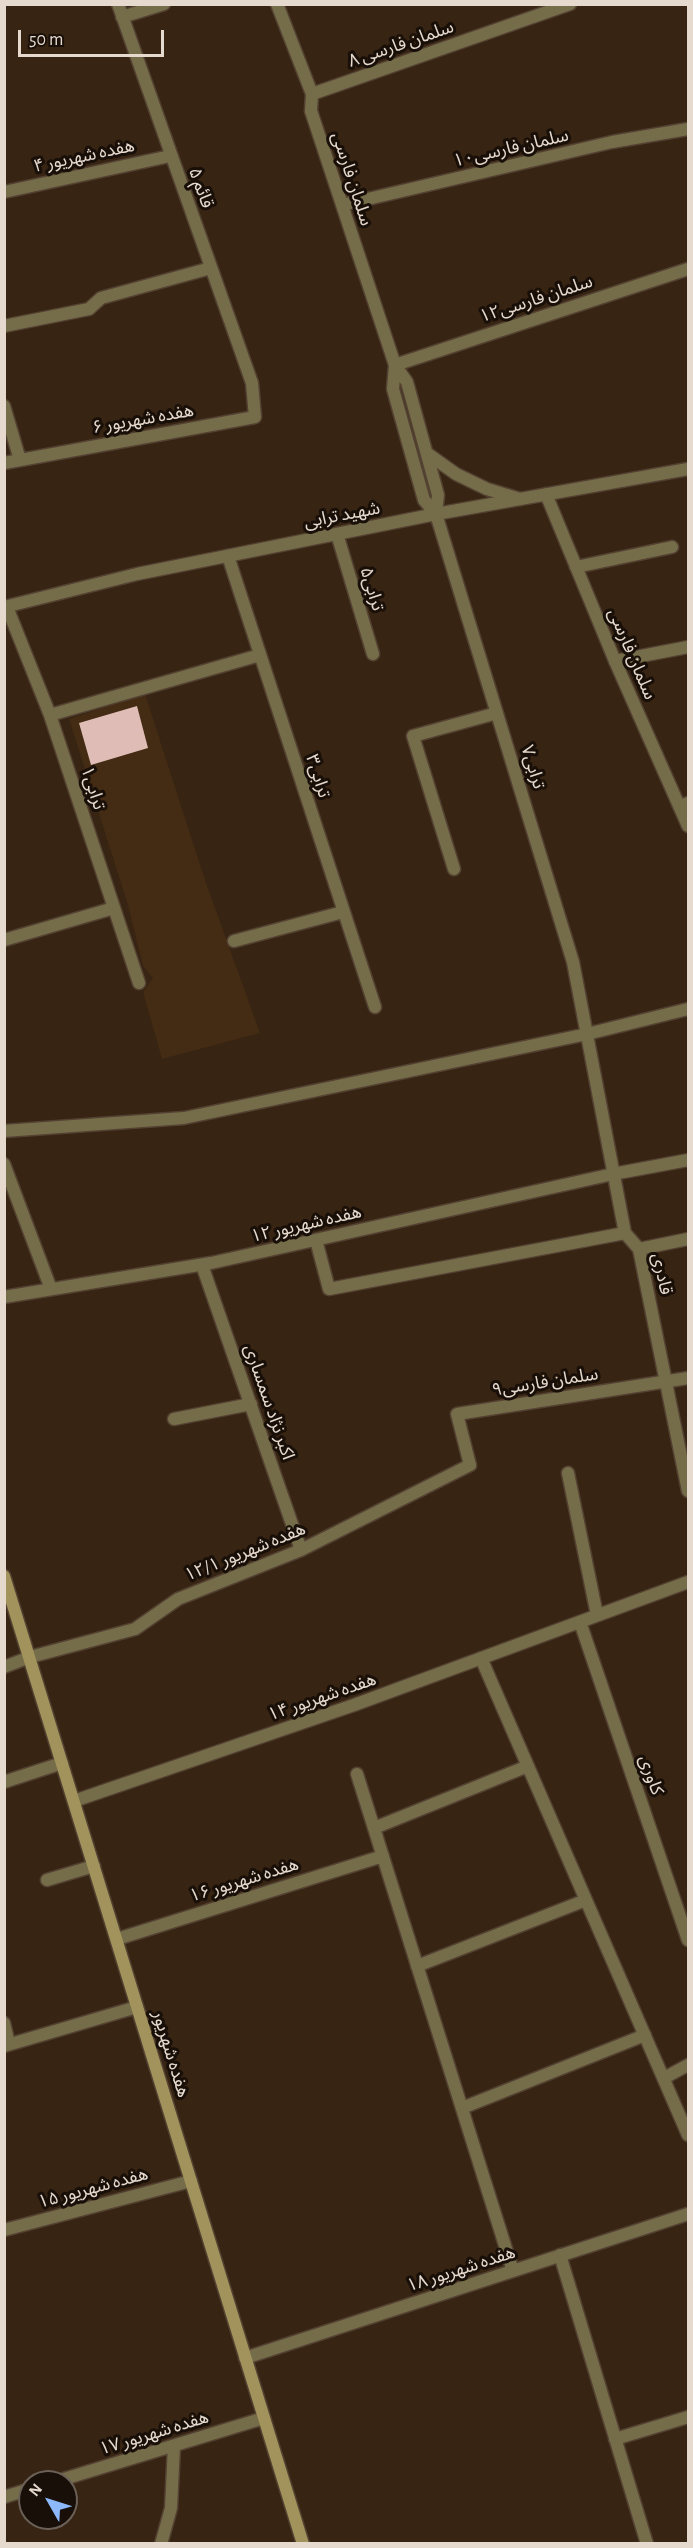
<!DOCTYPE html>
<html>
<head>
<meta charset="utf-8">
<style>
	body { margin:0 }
	#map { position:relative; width:693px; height:2548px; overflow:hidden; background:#372413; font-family:"Alegreya Sans",sans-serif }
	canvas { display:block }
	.frame { position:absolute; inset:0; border:6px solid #e6d9ce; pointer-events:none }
	.north { position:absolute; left:18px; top:2470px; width:60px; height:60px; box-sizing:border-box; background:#180f08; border:2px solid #6a6057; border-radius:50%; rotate:309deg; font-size:16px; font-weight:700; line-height:24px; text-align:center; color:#e6d9ce }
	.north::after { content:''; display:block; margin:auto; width:21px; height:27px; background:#8db9fc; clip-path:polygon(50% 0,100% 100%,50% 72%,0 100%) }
	.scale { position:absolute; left:18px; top:30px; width:146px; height:27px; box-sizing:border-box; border:3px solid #e6d9ce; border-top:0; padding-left:8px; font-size:18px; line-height:21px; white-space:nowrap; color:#e6d9ce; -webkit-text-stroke:4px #180f08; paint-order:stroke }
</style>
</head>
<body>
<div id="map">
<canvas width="693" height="2548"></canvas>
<div class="frame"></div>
<div class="north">N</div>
<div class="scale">50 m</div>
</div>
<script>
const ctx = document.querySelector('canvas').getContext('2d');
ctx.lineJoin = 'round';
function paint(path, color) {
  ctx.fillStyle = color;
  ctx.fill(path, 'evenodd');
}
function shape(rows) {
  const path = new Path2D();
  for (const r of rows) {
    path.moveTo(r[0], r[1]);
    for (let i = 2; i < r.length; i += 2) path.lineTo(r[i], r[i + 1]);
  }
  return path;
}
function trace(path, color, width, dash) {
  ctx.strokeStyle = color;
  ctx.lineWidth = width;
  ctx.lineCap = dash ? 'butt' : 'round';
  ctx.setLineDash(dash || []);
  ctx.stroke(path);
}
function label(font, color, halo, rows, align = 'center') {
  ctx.font = font + ' "Alegreya Sans","Noto Sans Arabic",sans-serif';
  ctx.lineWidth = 6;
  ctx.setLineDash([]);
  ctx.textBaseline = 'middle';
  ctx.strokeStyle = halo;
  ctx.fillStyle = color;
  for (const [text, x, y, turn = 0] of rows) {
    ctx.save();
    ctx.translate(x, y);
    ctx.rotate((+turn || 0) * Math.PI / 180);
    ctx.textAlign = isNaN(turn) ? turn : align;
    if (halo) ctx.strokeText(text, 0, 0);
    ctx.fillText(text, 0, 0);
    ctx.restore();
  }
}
paint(shape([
	[145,694,205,880,260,1033,162,1059,143,992,153,978,143,966,128,905,69,719]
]), '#432b14');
paint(shape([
	[137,706,148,748,91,765,79,723]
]), '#dfbdb6');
const service = shape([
	[228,556,375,1007],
	[7,607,50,715,139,983],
	[50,715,260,655],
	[4,940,114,908],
	[234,941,343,912],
	[4,1131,184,1118,587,1034,688,1009],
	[639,1249,688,1239],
	[4,1297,211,1263,613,1174,688,1160],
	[568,1473,597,1615],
	[4,2046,137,2007],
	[161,2544,171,2508,174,2446]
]);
const minor = shape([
	[277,4,312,94,311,111,395,365,407,382,438,495,436,514,573,962,625,1233,639,1249,688,1491],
	[122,17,164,4],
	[312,94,570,4],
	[4,192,170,156],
	[342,205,612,142,688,129],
	[4,326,89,309,101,298,211,268],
	[395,365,688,269],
	[395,365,393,389,424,500,436,514],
	[4,406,20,460],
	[428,454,456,474,487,489,520,499],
	[4,463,255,417,252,383,118,4],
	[337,534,373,654],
	[576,567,672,547],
	[615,661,688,647],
	[680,806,688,803],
	[454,869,413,736,497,713],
	[4,1164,51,1289],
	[316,1240,329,1289,625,1233],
	[202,1265,301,1550],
	[174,1419,251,1404],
	[580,1622,688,1940],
	[481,1658,688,2135],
	[4,1667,30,1657,135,1629,178,1599,301,1550,470,1465,457,1414,688,1378],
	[357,1774,513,2271],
	[4,1782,62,1763],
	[74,1801,354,1705,688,1582],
	[374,1828,528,1766],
	[47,1880,94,1866],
	[117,1939,383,1856],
	[417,1966,586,1900],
	[4,2023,9,2044],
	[664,2078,688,2065],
	[462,2108,645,2035],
	[4,2230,191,2181],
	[560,2255,647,2544],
	[245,2358,688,2214],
	[615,2439,688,2417],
	[54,2482,264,2418],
	[4,2497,30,2489]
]);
const tertiary = shape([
	[546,494,615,661,688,826],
	[4,607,137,574,436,514,688,469]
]);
const secondary = shape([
	[4,1576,303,2544]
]);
trace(service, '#534131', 15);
trace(minor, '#534131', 15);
trace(tertiary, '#534131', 15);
trace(secondary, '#534131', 15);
trace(service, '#756d4a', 12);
trace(minor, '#756d4a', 12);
trace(tertiary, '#756d4a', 12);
trace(secondary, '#a1935b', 12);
label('18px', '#e6d9ce', '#180f08', [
	["سلمان فارسی ۸",401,44,-19],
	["سلمان فارسی۱۰",511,148,-13],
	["هفده شهریور ۴",84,156,-12],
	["سلمان فارسی",352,179,72],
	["قائم ۵",201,188,70],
	["سلمان فارسی۱۲",536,299,-18],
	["هفده شهریور ۶",143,419,-10],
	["شهید ترابی",342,515,-11],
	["ترابی۵",372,589,73],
	["سلمان فارسی",632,654,67],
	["ترابی۷",533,767,73],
	["ترابی۳",318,776,72],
	["ترابی۱",93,788,72],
	["هفده شهریور ۱۲",306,1224,-13],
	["قادری",662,1274,78],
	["سلمان فارسی۹",545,1382,-9],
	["اکبر نژاد سمساری",269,1402,71],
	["هفده شهریور ۱۲/۱",245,1552,-22],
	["هفده شهریور ۱۴",322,1697,-19],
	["کاوری",651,1775,71],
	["هفده شهریور ۱۶",244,1880,-17],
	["هفده شهریور",171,2054,73],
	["هفده شهریور ۱۵",93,2188,-15],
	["هفده شهریور ۱۸",461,2269,-18],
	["هفده شهریور ۱۷",154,2433,-17]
]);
</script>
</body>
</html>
